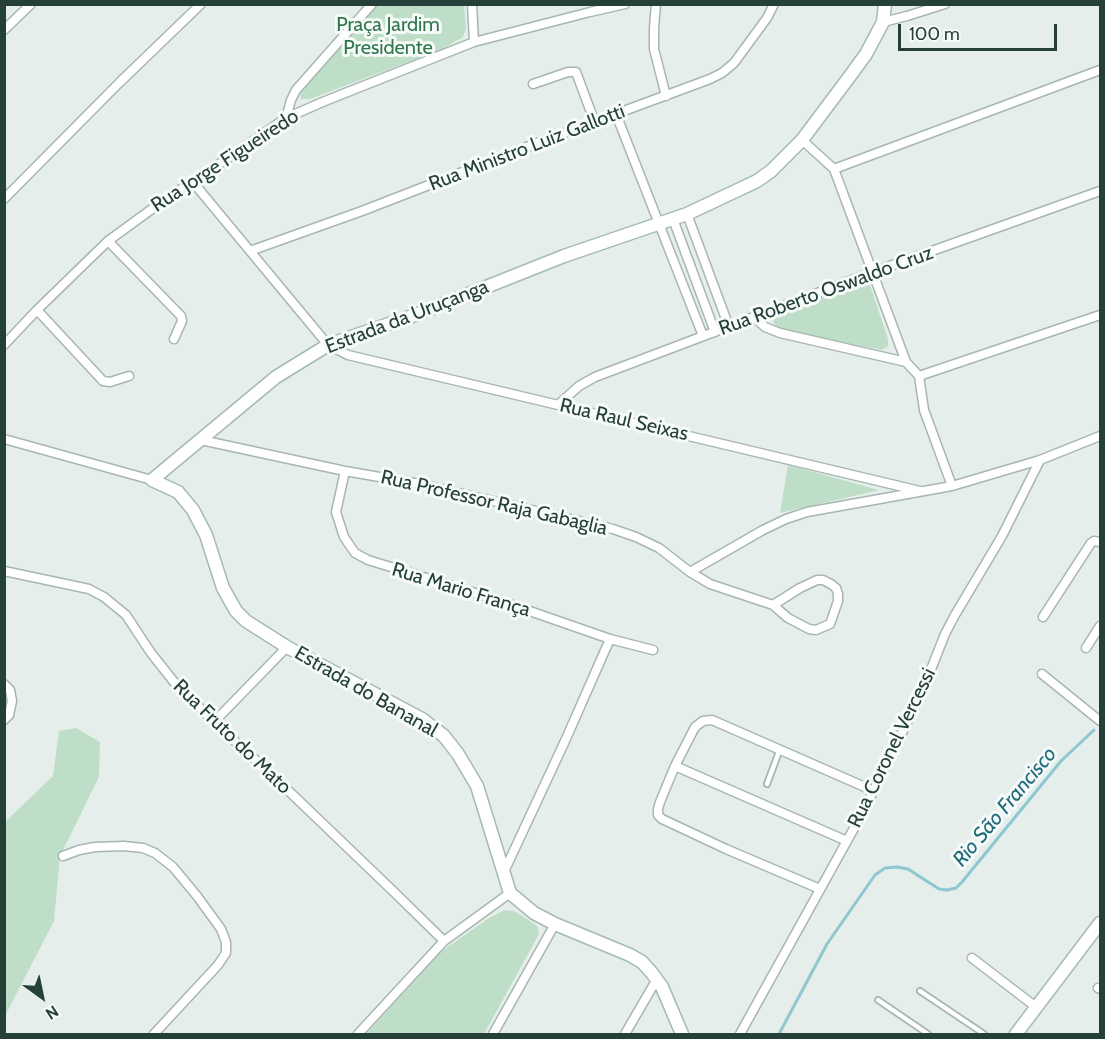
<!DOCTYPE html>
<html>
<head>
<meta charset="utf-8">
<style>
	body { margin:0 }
	#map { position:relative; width:1105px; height:1039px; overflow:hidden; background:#e5eeea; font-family:Cabin,sans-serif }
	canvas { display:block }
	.frame { position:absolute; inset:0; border:6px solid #244039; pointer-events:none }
	.north { position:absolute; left:12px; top:967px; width:60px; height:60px; -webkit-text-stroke:4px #f6faf8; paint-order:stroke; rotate:147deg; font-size:16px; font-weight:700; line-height:24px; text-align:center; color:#244039 }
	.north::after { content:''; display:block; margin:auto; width:21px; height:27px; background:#244039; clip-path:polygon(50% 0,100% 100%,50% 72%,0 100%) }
	.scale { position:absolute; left:898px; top:24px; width:159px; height:27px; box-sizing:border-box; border:3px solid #244039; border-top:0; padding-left:8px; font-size:18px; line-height:21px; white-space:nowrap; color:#244039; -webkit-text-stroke:4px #f6faf8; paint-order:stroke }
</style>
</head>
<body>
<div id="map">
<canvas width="1105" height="1039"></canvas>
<div class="frame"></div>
<div class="north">N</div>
<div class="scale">100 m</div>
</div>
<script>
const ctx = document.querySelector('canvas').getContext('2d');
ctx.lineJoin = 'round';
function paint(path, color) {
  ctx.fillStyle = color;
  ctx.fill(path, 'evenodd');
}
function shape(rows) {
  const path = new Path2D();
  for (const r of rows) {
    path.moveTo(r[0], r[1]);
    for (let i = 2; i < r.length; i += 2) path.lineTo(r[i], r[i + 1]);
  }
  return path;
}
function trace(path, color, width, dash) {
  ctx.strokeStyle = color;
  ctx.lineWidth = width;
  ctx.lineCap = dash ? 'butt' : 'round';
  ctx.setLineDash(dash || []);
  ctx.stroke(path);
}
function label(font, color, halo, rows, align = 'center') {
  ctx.font = font + ' Cabin,sans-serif';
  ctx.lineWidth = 6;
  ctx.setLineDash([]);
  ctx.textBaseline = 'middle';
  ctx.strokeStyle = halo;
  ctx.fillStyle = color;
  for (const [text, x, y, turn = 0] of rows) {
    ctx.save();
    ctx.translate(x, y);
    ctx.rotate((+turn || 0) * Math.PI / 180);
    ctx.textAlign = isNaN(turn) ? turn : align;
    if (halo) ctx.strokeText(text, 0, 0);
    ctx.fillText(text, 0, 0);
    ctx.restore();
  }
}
paint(shape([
	[375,5,464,5,466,28,463,37,442,49,310,99,301,99,300,89],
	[862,281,866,281,870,285,888,339,888,346,882,350,780,330,773,322,778,314],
	[788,465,879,490,780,513],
	[76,728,100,742,99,777,60,856,54,921,5,1016,5,822,53,776,59,731],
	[505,910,514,911,530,921,537,926,539,932,538,936,484,1034,366,1034,442,951,489,918]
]), '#bfdec8');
trace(shape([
	[779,1034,827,944,875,875,885,868,897,867,908,869,939,889,947,890,956,888,962,882,1061,761,1094,730]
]), '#8fc7d1', 3);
const lane = shape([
	[767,784,780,749],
	[920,991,984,1034],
	[878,1000,928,1034]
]);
const street = shape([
	[472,4,474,42],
	[656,4,654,28,654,49,666,96],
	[883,22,907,16,945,4],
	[4,30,31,4],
	[533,84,568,72,576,72,595,123],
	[616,114,703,336],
	[286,118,291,100,296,90,372,4],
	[802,140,834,169,906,362,919,376,924,410,952,486],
	[834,169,1100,70],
	[192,181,328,345,348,355,920,491],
	[4,199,119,83,201,4],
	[687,214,729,327],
	[673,219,715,332],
	[108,241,181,316,182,321,174,339],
	[250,251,362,211,532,145,710,79,722,73,734,63,767,18,774,4],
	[37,310,103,381,110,382,129,376],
	[755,318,765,327,780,333,906,362],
	[4,345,37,310,108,241,167,198,227,159,286,118,325,101,474,42,590,12,625,4],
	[919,376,1100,315],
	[559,404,579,386,595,377,873,272,1100,191],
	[4,439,152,480],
	[201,440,345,471,420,484,613,529,636,537,659,548,690,572,710,584,773,605,788,618,809,629,816,630,830,624,838,601,838,594,836,588,831,584,823,580,817,580,800,588,773,605],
	[345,471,336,512,344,537,355,553,368,560,498,600,610,639,653,650],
	[4,571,89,589,104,597,126,615,151,653,174,682,214,722,271,774,394,892,444,941],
	[690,572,763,530,786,519,807,512,952,486,1040,460,1100,436],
	[1043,617,1091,543,1094,541,1100,542],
	[1086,648,1100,626],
	[1042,674,1100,721],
	[4,684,10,690,12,701,9,715,4,720],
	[214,722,287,647],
	[675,766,847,841],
	[63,856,79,850,95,847,124,846,143,848,155,853,173,867,197,896,221,929,226,942,226,953,218,965,154,1034],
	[503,874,565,741,610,639],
	[820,889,726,849,662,819,658,815,658,809,660,802,675,766,695,727,703,721,712,720,874,791],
	[972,958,1036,1007],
	[1098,988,1100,989],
	[358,1034,444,941,510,893],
	[493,1034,555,924],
	[625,1034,657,979],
	[740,1034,863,812,922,692,945,634,955,615,1002,536,1040,460]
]);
const secondary = shape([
	[682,1034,662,987,652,973,642,962,630,955,555,924,534,913,510,893,477,786,458,754,444,736,422,719,287,647,246,621,236,611,223,588,206,535,193,510,178,492,152,480,276,377,328,345,418,314,564,256,687,214,757,181,771,171,802,140,850,76,866,54,883,22,885,4],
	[1016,1034,1100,923]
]);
trace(lane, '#a7b6b1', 8);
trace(street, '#a7b6b1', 11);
trace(secondary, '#a4bab2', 15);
trace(lane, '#fff', 4.5);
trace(street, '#fff', 8);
trace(secondary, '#fff', 12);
label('20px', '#2f774b', '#f6faf8', [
	["Praça Jardim",388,25],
	["Presidente",388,48]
]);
label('20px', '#244039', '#f6faf8', [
	["Rua Ministro Luiz Gallotti",527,148,-21],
	["Rua Jorge Figueiredo",225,161,-33],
	["Rua Roberto Oswaldo Cruz",826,291,-20],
	["Estrada da Uruçanga",407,317,-21],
	["Rua Raul Seixas",624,420,13],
	["Rua Professor Raja Gabaglia",494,503,13],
	["Rua Mario França",461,590,17],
	["Estrada do Bananal",366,692,30],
	["Rua Fruto do Mato",232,737,44],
	["Rua Coronel Vercessi",892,748,-64]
]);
label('italic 21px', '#1f6b7c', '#f6faf8', [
	["Rio São Francisco",1005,807,-50]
]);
</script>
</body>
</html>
